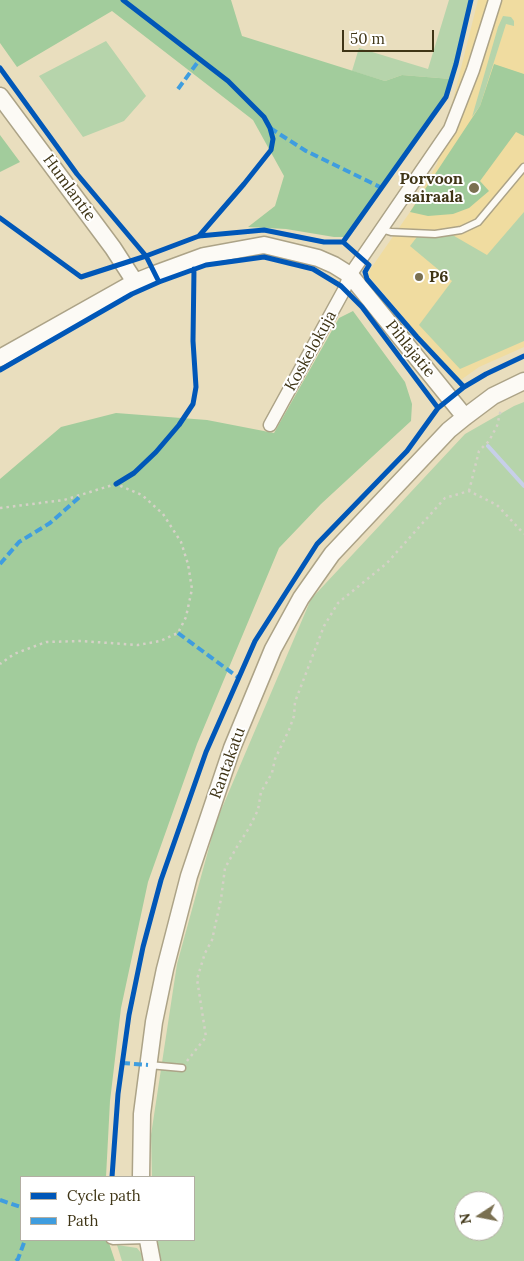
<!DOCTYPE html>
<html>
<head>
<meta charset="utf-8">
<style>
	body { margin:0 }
	#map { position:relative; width:524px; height:1261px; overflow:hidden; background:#e9debe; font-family:Lora,serif }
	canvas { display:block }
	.legend { position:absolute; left:20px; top:1176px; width:175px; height:65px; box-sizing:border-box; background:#fff; border:1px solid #b2aea2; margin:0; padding:6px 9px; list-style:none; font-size:15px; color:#3f3516 }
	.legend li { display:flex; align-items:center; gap:10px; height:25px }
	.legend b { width:25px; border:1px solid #b2aea2 }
	.north { position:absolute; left:454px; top:1191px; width:50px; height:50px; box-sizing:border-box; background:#fff; border:1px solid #b2aea2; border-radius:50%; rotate:259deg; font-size:14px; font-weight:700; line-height:20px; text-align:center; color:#3f3516 }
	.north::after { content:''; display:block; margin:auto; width:18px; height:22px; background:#7a7051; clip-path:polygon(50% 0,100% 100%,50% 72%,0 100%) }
	.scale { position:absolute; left:342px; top:30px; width:92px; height:22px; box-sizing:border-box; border:2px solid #3f3516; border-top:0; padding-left:6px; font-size:15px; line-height:18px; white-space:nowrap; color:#3f3516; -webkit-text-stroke:4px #fff; paint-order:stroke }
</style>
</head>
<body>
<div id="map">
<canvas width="524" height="1261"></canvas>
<ul class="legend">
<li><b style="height:6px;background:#0057b8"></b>Cycle path</li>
<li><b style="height:6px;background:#3f9ddf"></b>Path</li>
</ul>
<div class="north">N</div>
<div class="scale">50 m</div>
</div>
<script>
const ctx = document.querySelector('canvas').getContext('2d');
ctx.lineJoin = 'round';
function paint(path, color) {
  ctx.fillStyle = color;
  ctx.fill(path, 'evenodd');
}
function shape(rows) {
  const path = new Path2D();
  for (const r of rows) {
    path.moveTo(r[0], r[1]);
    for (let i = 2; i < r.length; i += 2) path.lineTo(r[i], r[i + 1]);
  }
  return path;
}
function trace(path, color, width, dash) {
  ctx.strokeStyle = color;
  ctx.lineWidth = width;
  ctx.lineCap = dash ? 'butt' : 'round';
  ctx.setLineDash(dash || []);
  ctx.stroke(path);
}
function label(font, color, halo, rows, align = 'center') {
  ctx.font = font + ' Lora,serif';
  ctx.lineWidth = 4;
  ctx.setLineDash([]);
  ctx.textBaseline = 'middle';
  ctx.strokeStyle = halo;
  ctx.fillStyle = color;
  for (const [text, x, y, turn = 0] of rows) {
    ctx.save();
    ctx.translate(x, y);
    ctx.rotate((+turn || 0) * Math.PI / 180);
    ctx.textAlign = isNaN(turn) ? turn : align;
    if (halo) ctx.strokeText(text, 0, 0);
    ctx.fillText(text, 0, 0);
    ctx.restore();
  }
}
paint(shape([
	[478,0,524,0,524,347,479,367,458,382,367,274,410,212,437,164]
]), '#f0dca0');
paint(shape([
	[449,0,471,0,451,79,402,75,385,81,352,71,359,48,428,69],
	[503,16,511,17,514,21,514,26,506,24,480,106,472,117,498,27],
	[106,41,146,96,124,121,83,137,39,76],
	[524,212,524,341,460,369,419,325,452,281,410,246,420,233,449,233,487,255],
	[524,402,524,1261,160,1261,155,1240,194,1240,194,1177,152,1177,151,1135,177,964,216,822,311,599,465,434,514,406],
	[464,1201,494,1201,494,1231,464,1231],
	[117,1245,137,1248,141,1253,142,1261,122,1261]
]), '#b6d4ab');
paint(shape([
	[0,0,231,0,242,36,385,81,402,75,451,79,446,97,347,237,334,237,286,229,248,227,275,206,284,176,253,120,112,11,17,67,0,43],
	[494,64,524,74,524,136,516,132,480,181,489,191,469,208,453,214,428,216,410,212,480,106],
	[0,135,20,162,0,172],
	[353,311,405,382,412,404,411,421,321,504,279,548,197,744,148,882,121,1008,110,1101,106,1177,21,1177,21,1240,108,1240,115,1261,0,1261,0,479,61,427,116,413,207,420,274,433,339,318]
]), '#a2cc9c');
trace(shape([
	[488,446,524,486]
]), '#c7cfe9', 4);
const service = shape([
	[381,229,391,232,435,234,461,230,478,222,524,167],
	[149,1065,182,1068],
	[110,1240,113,1241,147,1240]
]);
const minor = shape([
	[270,425,344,290,350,275,450,129,473,70,495,0]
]);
const tertiary = shape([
	[0,96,113,248,135,282],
	[0,358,135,282,155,274,204,256,264,245,318,258,334,265,350,275,465,417],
	[141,1177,142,1114,154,1022,165,969,189,876,232,748,273,649,301,598,332,554,397,485,449,430,465,417,493,396,524,381],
	[148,1240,152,1261]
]);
trace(service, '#aca387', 9);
trace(minor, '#aca387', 15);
trace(tertiary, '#aca387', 19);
trace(shape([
	[469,491,479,451,489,441,497,426,501,409],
	[0,508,64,500,116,484,142,495,163,514,181,542,188,564,192,589,186,617,178,633,160,641,138,645,81,641,46,642,14,654,0,664],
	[187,1061,206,1037,197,979,205,953,212,940,221,899,225,868,238,845,249,828,258,810,261,792,272,773,275,759,289,730,294,716,295,702,324,626,338,603,387,563,445,498,469,491,497,505,524,534]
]), '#d5d1c7', 2.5, [2.5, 4]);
trace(service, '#fcfaf5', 6);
trace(minor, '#fcfaf5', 12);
trace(tertiary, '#fcfaf5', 16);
trace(shape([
	[178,89,200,59],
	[270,128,306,151,382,188],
	[0,564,19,542,50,523,82,495],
	[178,633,239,678],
	[122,1063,148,1065],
	[0,1200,21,1207],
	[16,1261,18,1259,25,1240]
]), '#3f9ddf', 4, [8, 4]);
trace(shape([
	[123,0,228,81,264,117,270,128,273,139,271,150,244,184,199,236],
	[0,68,77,174,146,256,159,282],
	[0,218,81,277,146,256,199,236,264,230,324,242,343,242,446,97,456,64,471,0],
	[343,242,369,265,365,272,367,279,417,337,464,387],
	[0,370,132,294,159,282,206,265,264,257,313,269,341,286,362,307,438,408],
	[116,484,134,473,156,452,179,425,193,404,196,387,193,341,194,269],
	[112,1177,118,1094,129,1015,143,947,161,880,206,752,255,641,317,544,407,451,438,408,464,387,486,374,524,356]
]), '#0057b8', 5);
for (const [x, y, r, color] of [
	[474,188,6,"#7a7051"],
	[419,277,5,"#7a7051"]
]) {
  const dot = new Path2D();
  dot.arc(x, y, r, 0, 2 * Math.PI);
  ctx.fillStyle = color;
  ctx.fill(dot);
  trace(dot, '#fff', 2);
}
label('bold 16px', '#3f3516', '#fff', [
	["Porvoon",463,179],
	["sairaala",463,197],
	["P6",429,277,"left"]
], 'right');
label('16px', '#3f3516', '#fff', [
	["Humlantie",69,188,54],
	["Pihlajatie",410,349,51],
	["Koskelokuja",311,351,-61],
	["Rantakatu",228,763,-70]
]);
</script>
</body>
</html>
